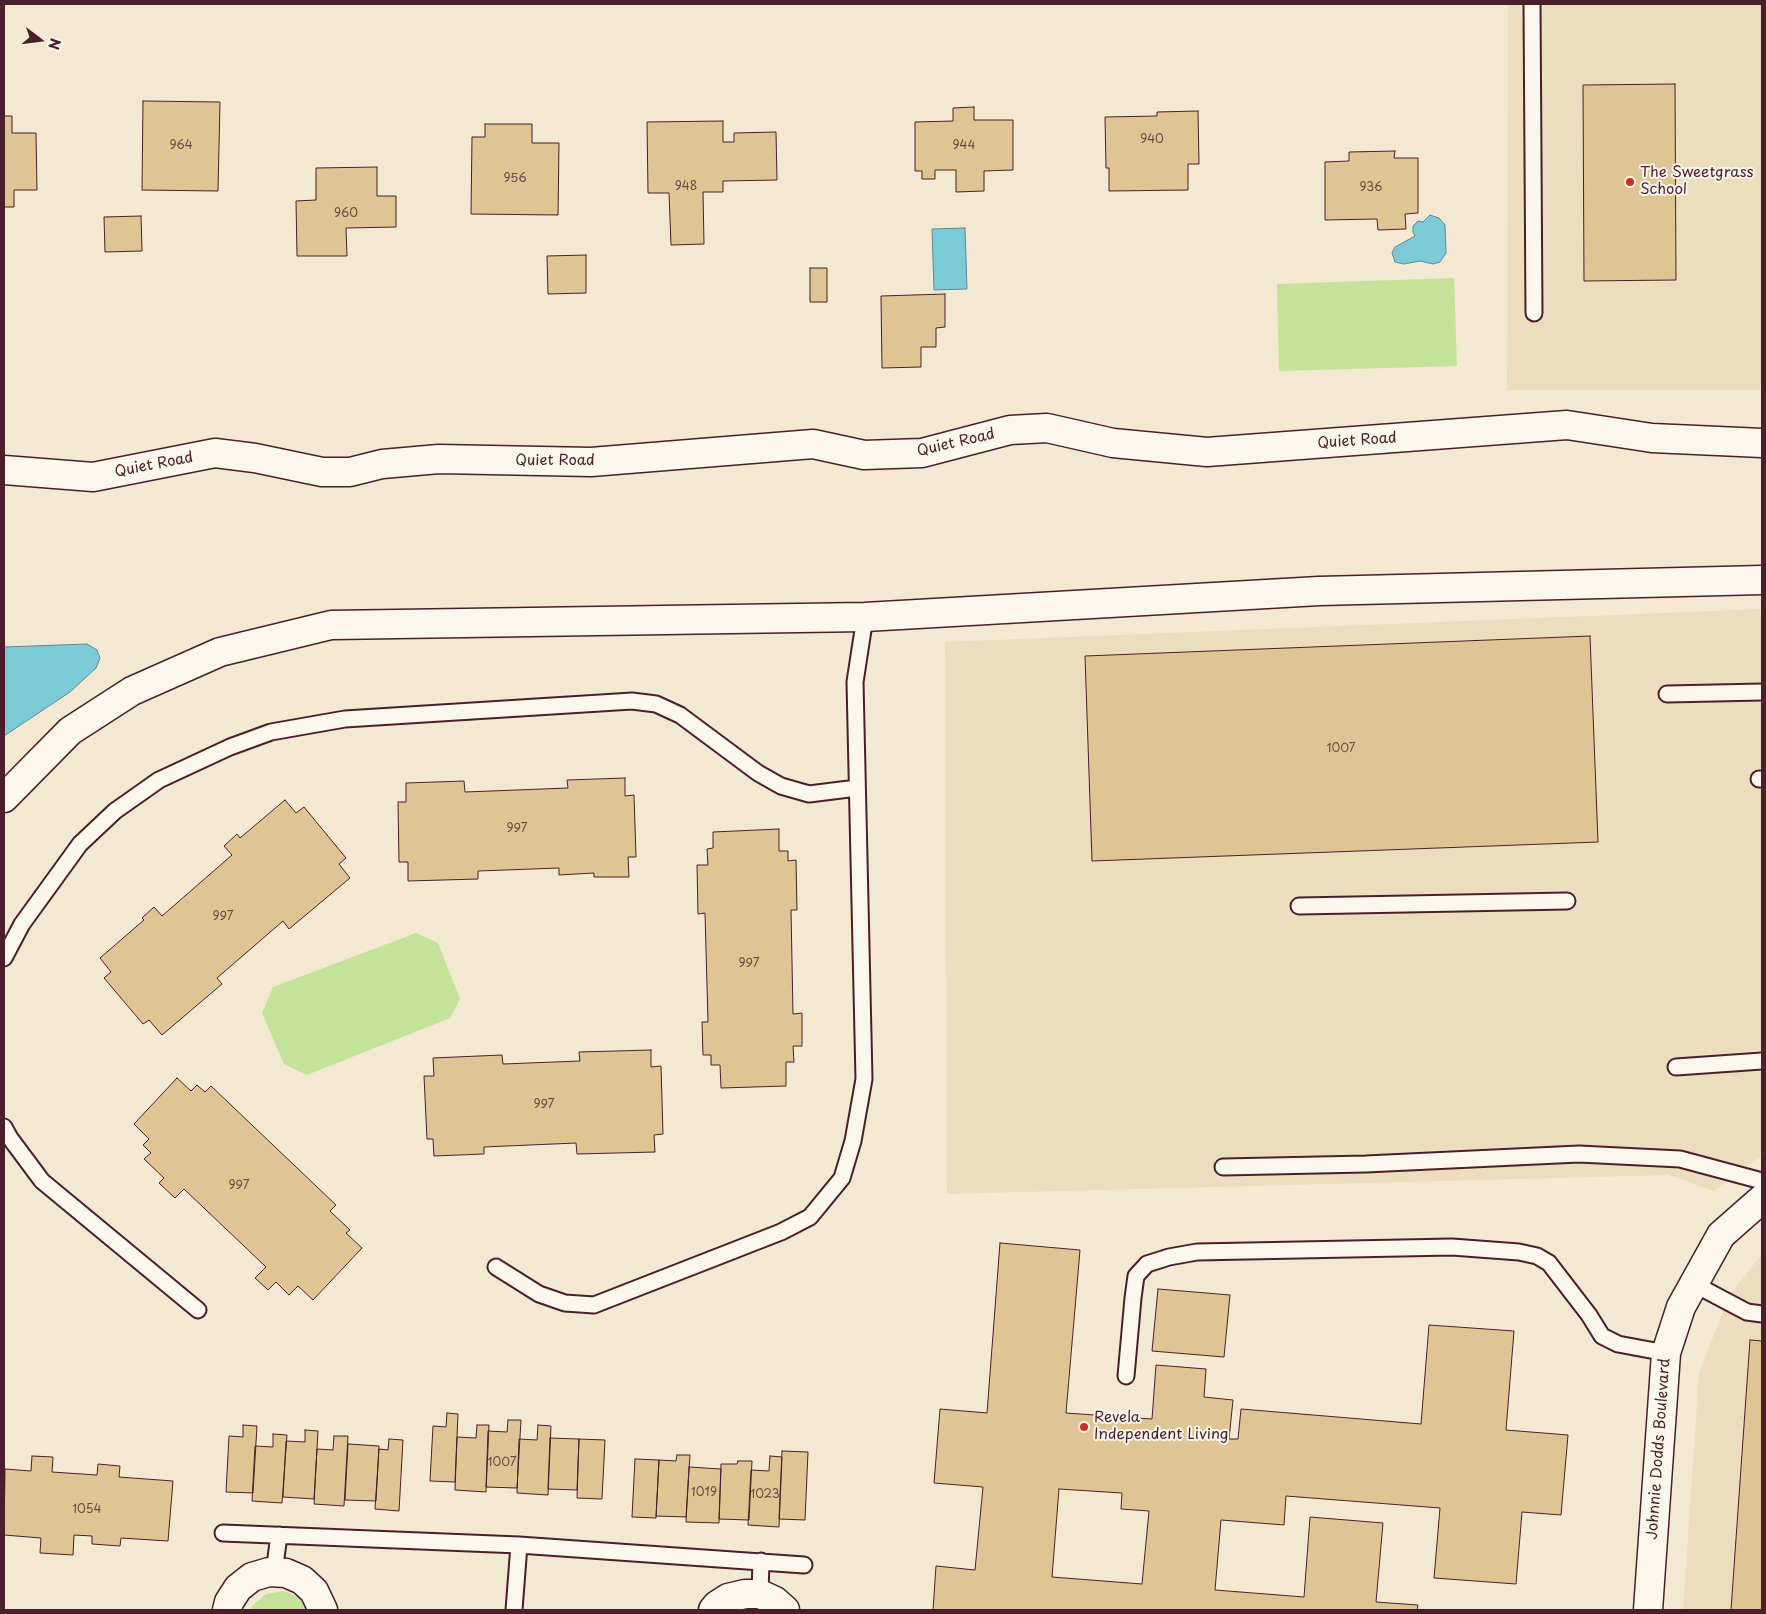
<!DOCTYPE html>
<html>
<head>
<meta charset="utf-8">
<style>
	body { margin:0 }
	#map { position:relative; width:1766px; height:1614px; overflow:hidden; background:#f3e8d2; font-family:"Playpen Sans",sans-serif }
	canvas { display:block }
	.frame { position:absolute; inset:0; border:5px solid #4a1f2b; pointer-events:none }
	.north { position:absolute; left:15px; top:15px; width:50px; height:50px; -webkit-text-stroke:4px #fbf7ec; paint-order:stroke; rotate:105deg; font-size:14px; font-weight:700; line-height:20px; text-align:center; color:#4a1f2b }
	.north::after { content:''; display:block; margin:auto; width:18px; height:22px; background:#4a1f2b; clip-path:polygon(50% 0,100% 100%,50% 72%,0 100%) }
</style>
</head>
<body>
<div id="map">
<canvas width="1766" height="1614"></canvas>
<div class="frame"></div>
<div class="north">N</div>
</div>
<script>
const ctx = document.querySelector('canvas').getContext('2d');
ctx.lineJoin = 'round';
function paint(path, color) {
  ctx.fillStyle = color;
  ctx.fill(path, 'evenodd');
}
function shape(rows) {
  const path = new Path2D();
  for (const r of rows) {
    path.moveTo(r[0], r[1]);
    for (let i = 2; i < r.length; i += 2) path.lineTo(r[i], r[i + 1]);
  }
  return path;
}
function trace(path, color, width, dash) {
  ctx.strokeStyle = color;
  ctx.lineWidth = width;
  ctx.lineCap = dash ? 'butt' : 'round';
  ctx.setLineDash(dash || []);
  ctx.stroke(path);
}
function label(font, color, halo, rows, align = 'center') {
  ctx.font = font + ' "Playpen Sans",sans-serif';
  ctx.lineWidth = 4;
  ctx.setLineDash([]);
  ctx.textBaseline = 'middle';
  ctx.strokeStyle = halo;
  ctx.fillStyle = color;
  for (const [text, x, y, turn = 0] of rows) {
    ctx.save();
    ctx.translate(x, y);
    ctx.rotate((+turn || 0) * Math.PI / 180);
    ctx.textAlign = isNaN(turn) ? turn : align;
    if (halo) ctx.strokeText(text, 0, 0);
    ctx.fillText(text, 0, 0);
    ctx.restore();
  }
}
paint(shape([
	[1508,4,1762,4,1762,390,1507,390],
	[1762,609,1762,1155,1714,1191,1669,1175,947,1194,945,642],
	[1762,1254,1762,1610,1683,1610,1699,1373,1729,1296]
]), '#edddbf');
paint(shape([
	[1454,278,1457,366,1279,371,1277,284],
	[416,933,438,943,460,999,450,1018,307,1075,284,1064,262,1013,273,987],
	[284,1591,300,1598,308,1610,251,1610,252,1606,266,1594]
]), '#c4e299');
const water = shape([
	[1430,215,1439,218,1445,225,1446,253,1440,262,1433,264,1420,261,1404,264,1395,262,1392,253,1395,247,1415,236,1413,232,1413,226,1418,221,1423,222,1430,215],
	[965,228,967,289,934,290,932,229,965,228],
	[87,644,97,650,100,658,96,668,70,692,4,736,4,647,87,644]
]);
paint(water, '#7bcbd6');
trace(water, '#678692', 1);
const building = shape([
	[1675,84,1676,280,1584,281,1583,85,1675,84],
	[143,101,220,102,218,191,142,190,143,101],
	[974,107,974,120,1013,120,1013,170,984,171,984,191,956,192,956,170,935,170,935,179,922,179,922,171,915,171,915,122,953,121,953,108,974,107],
	[1198,111,1199,164,1188,164,1188,190,1109,191,1109,168,1106,168,1105,117,1157,116,1157,112,1198,111],
	[4,116,12,116,12,133,36,133,37,190,14,190,14,207,4,207,4,116],
	[723,121,723,142,734,142,734,133,776,132,777,180,723,181,723,192,703,192,704,244,671,245,669,193,648,193,647,122,723,121],
	[485,124,532,124,532,143,559,143,558,215,471,214,472,137,485,137,485,124],
	[1395,151,1394,158,1418,158,1418,213,1405,214,1406,229,1378,230,1377,219,1325,220,1325,162,1349,161,1349,152,1395,151],
	[377,167,377,196,396,196,396,227,346,228,347,256,297,256,296,201,316,200,316,168,377,167],
	[141,216,142,251,105,252,104,217,141,216],
	[586,255,586,293,548,294,547,256,586,255],
	[810,268,827,268,827,302,810,302,810,268],
	[945,294,945,327,936,328,936,347,921,347,921,367,882,368,881,296,945,294],
	[1590,636,1598,842,1092,861,1085,656,1590,636],
	[625,778,625,796,634,795,636,857,628,857,629,877,594,877,594,873,559,875,559,868,478,871,478,879,408,881,408,862,399,862,398,802,406,802,406,783,464,781,465,792,568,788,567,780,625,778],
	[285,800,296,813,304,807,346,858,339,864,350,878,289,929,283,921,217,978,222,984,162,1035,149,1020,143,1024,104,978,111,972,100,958,144,920,142,918,154,907,162,916,232,855,224,846,237,834,240,838,285,800],
	[779,829,779,851,788,851,788,861,796,860,797,910,791,910,793,1014,802,1013,802,1046,793,1046,794,1062,786,1062,786,1086,721,1088,720,1065,711,1065,711,1055,703,1055,702,1022,708,1022,705,913,698,914,697,865,708,865,707,849,713,848,713,832,779,829],
	[651,1050,651,1067,661,1066,663,1134,654,1135,655,1152,577,1154,576,1143,484,1147,484,1154,434,1156,433,1139,427,1139,424,1076,434,1076,433,1058,502,1055,503,1064,580,1061,579,1052,651,1050],
	[177,1078,191,1091,197,1085,205,1092,211,1086,336,1205,330,1211,350,1230,346,1233,362,1248,313,1300,298,1286,289,1295,276,1282,268,1290,255,1278,266,1267,184,1189,175,1198,159,1183,164,1178,144,1159,151,1153,143,1145,149,1139,134,1124,177,1078],
	[1000,1243,1080,1250,1066,1413,1152,1419,1156,1365,1206,1369,1204,1397,1233,1400,1229,1439,1238,1439,1241,1409,1421,1424,1429,1325,1514,1331,1506,1430,1568,1435,1561,1515,1522,1512,1516,1584,1434,1578,1440,1508,1286,1496,1284,1525,1221,1520,1215,1590,1304,1597,1310,1517,1383,1523,1376,1602,1418,1605,1417,1610,933,1610,936,1566,975,1570,983,1487,934,1483,940,1409,987,1413,1000,1243],
	[1059,1489,1122,1493,1121,1509,1149,1511,1142,1584,1052,1577,1059,1489],
	[1158,1289,1230,1295,1224,1357,1152,1351,1158,1289],
	[1750,1340,1762,1341,1762,1610,1731,1610,1750,1340],
	[447,1413,458,1414,455,1482,430,1481,433,1426,446,1427,447,1413],
	[508,1420,521,1420,517,1488,486,1487,488,1431,507,1432,508,1420],
	[243,1425,257,1426,253,1493,226,1492,229,1436,243,1437,243,1425],
	[477,1425,489,1425,486,1492,455,1490,457,1437,476,1438,477,1425],
	[538,1425,551,1426,548,1495,517,1493,519,1439,537,1440,538,1425],
	[305,1430,318,1431,314,1499,283,1497,286,1441,305,1442,305,1430],
	[273,1434,287,1435,282,1503,252,1501,255,1446,273,1447,273,1434],
	[334,1436,348,1436,344,1506,314,1504,317,1449,333,1450,334,1436],
	[550,1438,579,1439,577,1490,548,1489,550,1438],
	[389,1439,403,1440,399,1511,375,1509,379,1449,388,1450,389,1439],
	[579,1439,605,1440,602,1499,577,1498,579,1439],
	[348,1444,379,1446,376,1501,345,1500,348,1444],
	[782,1451,808,1452,805,1520,779,1519,782,1451],
	[677,1455,690,1455,686,1517,656,1516,659,1460,676,1461,677,1455],
	[32,1456,53,1457,52,1472,97,1475,98,1464,120,1466,119,1477,173,1481,168,1541,121,1538,120,1546,92,1544,92,1536,74,1535,73,1555,40,1553,41,1538,4,1535,5,1469,31,1471,32,1456],
	[770,1456,782,1457,779,1527,748,1525,751,1470,769,1471,770,1456],
	[635,1459,659,1460,656,1518,632,1517,635,1459],
	[738,1461,752,1461,749,1520,719,1519,721,1464,737,1464,738,1461],
	[689,1467,721,1469,719,1523,686,1522,689,1467]
]);
paint(building, '#dfc494');
trace(building, '#4a1f2b', 1);
const lane = shape([
	[1532,4,1534,313],
	[1667,694,1762,692],
	[1759,779,1762,779],
	[1299,906,1567,901],
	[4,958,22,924,80,844,115,811,159,780,230,747,271,732,345,719,632,701,656,704,680,715,758,773,781,786,809,794,857,788],
	[1676,1067,1762,1061],
	[4,1127,10,1138,42,1181,198,1310],
	[1223,1167,1366,1164,1579,1154,1680,1159,1762,1181],
	[496,1267,539,1294,565,1303,594,1305,781,1232,810,1217,842,1178,853,1141,864,1079,855,682,865,617],
	[1694,1284,1747,1312,1762,1314],
	[1126,1376,1133,1298,1136,1276,1147,1264,1169,1257,1197,1252,1452,1247,1519,1252,1537,1256,1549,1263,1589,1315,1602,1336,1618,1344,1666,1353],
	[223,1533,519,1545],
	[274,1573,279,1535],
	[760,1594,761,1561],
	[514,1610,519,1545,804,1565]
]);
const street = shape([
	[4,470,93,477,215,453,255,458,322,472,350,472,382,464,439,459,591,462,813,444,864,455,922,453,1010,430,1047,428,1113,443,1207,452,1567,425,1652,438,1762,443],
	[4,798,70,731,132,691,220,652,331,625,865,617,1319,591,1762,580],
	[227,1610,229,1602,238,1588,252,1577,269,1572,286,1573,302,1580,314,1591,323,1610],
	[713,1610,717,1605,728,1598,745,1594,760,1594,775,1601,785,1610]
]);
const secondary = shape([
	[1648,1610,1666,1353,1681,1307,1721,1235,1762,1199]
]);
trace(lane, '#4a1f2b', 19);
trace(street, '#4a1f2b', 31);
trace(secondary, '#4a1f2b', 31);
trace(lane, '#fbf7ec', 15);
trace(street, '#fbf7ec', 28);
trace(secondary, '#fbf7ec', 28);
for (const [x, y, r, color] of [
	[1630,182,5,"#c8321e"],
	[1084,1427,5,"#c8321e"]
]) {
  const dot = new Path2D();
  dot.arc(x, y, r, 0, 2 * Math.PI);
  ctx.fillStyle = color;
  ctx.fill(dot);
  trace(dot, '#fbf7ec', 2);
}
label('12px', '#6f4845', null, [
	["940",1152,140],
	["964",181,146],
	["944",964,146],
	["956",515,179],
	["948",686,187],
	["936",1371,188],
	["960",346,214],
	["1007",1341,749],
	["997",517,829],
	["997",223,917],
	["997",749,964],
	["997",544,1105],
	["997",239,1186],
	["1007",502,1463],
	["1019",704,1493],
	["1023",765,1495],
	["1054",87,1510]
]);
label('15px', '#4a1f2b', '#fbf7ec', [
	["The Sweetgrass",1640,173],
	["School",1640,190],
	["Revela",1094,1418],
	["Independent Living",1094,1435]
], 'left');
label('15px', '#4a1f2b', '#fbf7ec', [
	["Quiet Road",1357,441,-4],
	["Quiet Road",956,443,-13],
	["Quiet Road",555,461],
	["Quiet Road",154,465,-11],
	["Johnnie Dodds Boulevard",1659,1449,-86]
]);
</script>
</body>
</html>
